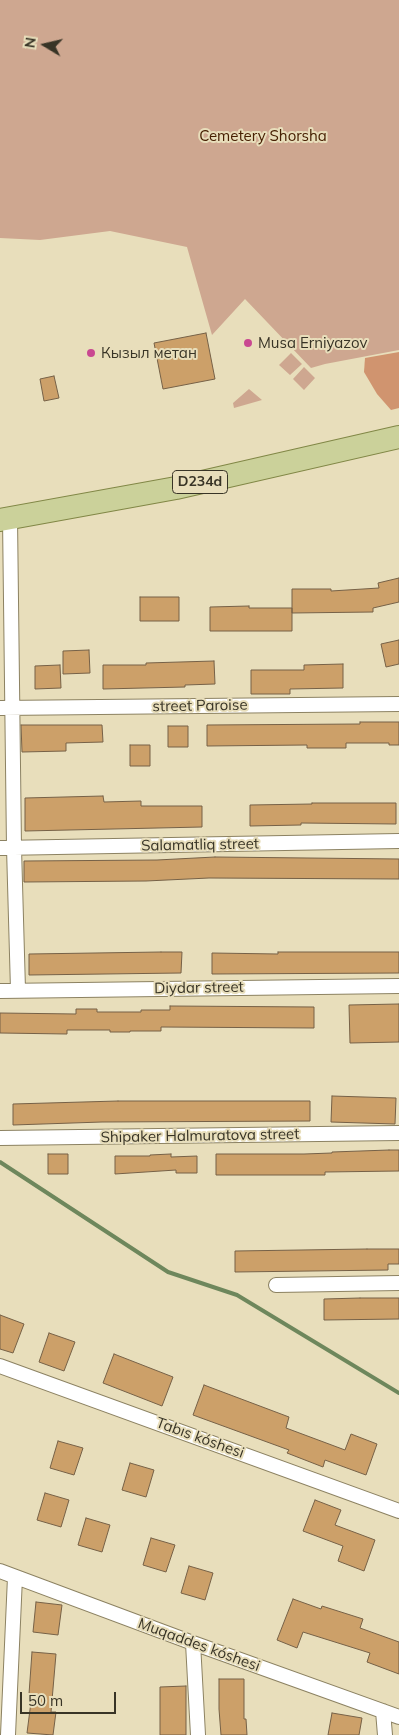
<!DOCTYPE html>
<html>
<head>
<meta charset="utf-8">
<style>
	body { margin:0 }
	#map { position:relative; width:399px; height:1735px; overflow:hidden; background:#e8debb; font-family:Mulish,sans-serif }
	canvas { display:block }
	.north { position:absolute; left:20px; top:20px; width:50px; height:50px; -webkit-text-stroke:4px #e8debb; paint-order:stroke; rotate:279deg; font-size:14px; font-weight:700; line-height:20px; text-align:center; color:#383426 }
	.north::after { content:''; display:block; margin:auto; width:18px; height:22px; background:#383426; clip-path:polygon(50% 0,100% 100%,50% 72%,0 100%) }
	.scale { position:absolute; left:20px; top:1692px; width:96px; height:22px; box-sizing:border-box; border:2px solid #383426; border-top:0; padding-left:6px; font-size:15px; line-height:18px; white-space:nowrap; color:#383426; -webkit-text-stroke:4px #e8debb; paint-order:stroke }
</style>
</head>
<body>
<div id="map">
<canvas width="399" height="1735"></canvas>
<div class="north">N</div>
<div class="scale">50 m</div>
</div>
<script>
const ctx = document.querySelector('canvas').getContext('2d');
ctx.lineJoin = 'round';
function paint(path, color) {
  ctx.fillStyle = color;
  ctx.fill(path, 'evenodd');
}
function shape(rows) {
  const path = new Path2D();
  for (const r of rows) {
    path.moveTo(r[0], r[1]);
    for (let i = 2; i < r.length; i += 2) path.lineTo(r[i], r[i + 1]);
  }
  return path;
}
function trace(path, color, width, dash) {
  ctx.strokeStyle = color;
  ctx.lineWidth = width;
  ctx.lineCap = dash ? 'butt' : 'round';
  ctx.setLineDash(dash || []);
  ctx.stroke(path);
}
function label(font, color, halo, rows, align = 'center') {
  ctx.font = font + ' Mulish,sans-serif';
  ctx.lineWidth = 4;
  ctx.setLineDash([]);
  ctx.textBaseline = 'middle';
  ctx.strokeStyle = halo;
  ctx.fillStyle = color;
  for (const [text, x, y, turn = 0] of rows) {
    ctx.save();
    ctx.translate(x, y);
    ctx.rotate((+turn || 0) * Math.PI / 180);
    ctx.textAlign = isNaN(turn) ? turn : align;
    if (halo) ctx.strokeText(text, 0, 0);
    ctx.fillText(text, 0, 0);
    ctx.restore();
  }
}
paint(shape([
	[0,0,399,0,399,350,325,364,311,368,245,299,212,335,187,247,110,231,40,240,0,238],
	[291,353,302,364,290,375,279,365],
	[304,367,315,378,304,390,293,379],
	[249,389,262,400,234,408,233,403]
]), '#cea790');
paint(shape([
	[399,352,399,408,391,410,377,394,364,372,365,358]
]), '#d0946f');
trace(shape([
	[0,1162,168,1272,237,1295,399,1393]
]), '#6e875c', 4);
const building = shape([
	[206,333,215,379,163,389,154,343,206,333],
	[54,376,59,398,44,401,40,379,54,376],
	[399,578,399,602,373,608,373,612,292,613,292,589,331,589,331,591,379,588,378,583,399,578],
	[140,597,179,597,179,621,140,621,140,597],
	[249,606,249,608,292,608,292,631,210,631,210,607,249,606],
	[399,640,399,664,386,667,381,644,399,640],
	[89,650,90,673,63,674,63,651,89,650],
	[214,661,215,684,185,685,185,687,103,689,103,665,146,665,146,663,214,661],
	[343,664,343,688,290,689,290,694,251,694,251,670,304,670,304,665,343,664],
	[60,665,61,688,35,689,35,666,60,665],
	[360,722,399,722,399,745,389,745,389,743,346,743,346,748,307,748,307,745,207,746,207,725,360,724,360,722],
	[21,725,102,725,103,742,66,743,66,751,22,752,21,725],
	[168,726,188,726,188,747,168,747,168,726],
	[130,745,150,745,150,766,130,766,130,745],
	[103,796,104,802,141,801,141,806,202,806,202,827,25,831,25,798,103,796],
	[312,803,396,803,396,824,301,823,301,825,250,826,250,805,312,804,312,803],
	[215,857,399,859,399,879,209,878,146,881,24,882,24,861,157,860,215,857],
	[161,952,182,952,181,973,29,975,29,954,161,952],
	[278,952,399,952,399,973,212,974,212,953,278,954,278,952],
	[399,1004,399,1042,350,1043,349,1005,399,1004],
	[170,1006,314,1007,314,1028,161,1027,161,1031,130,1031,130,1032,110,1032,110,1030,67,1030,67,1034,0,1033,0,1013,76,1014,76,1009,97,1009,97,1012,141,1012,141,1010,170,1010,170,1006],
	[332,1096,396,1098,395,1124,331,1122,332,1096],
	[118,1101,310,1101,310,1121,102,1122,13,1125,13,1104,118,1101],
	[389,1150,399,1150,399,1171,325,1172,325,1175,216,1175,216,1154,304,1154,332,1153,332,1152,389,1150],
	[48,1154,68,1154,68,1174,48,1174,48,1154],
	[171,1154,171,1157,197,1156,197,1173,176,1173,176,1170,115,1174,115,1156,150,1156,150,1155,171,1154],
	[367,1249,399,1249,399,1264,388,1264,388,1270,235,1272,235,1251,367,1249],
	[360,1298,399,1298,399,1319,324,1320,324,1299,360,1298],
	[0,1315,24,1324,13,1353,0,1349,0,1315],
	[49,1333,75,1342,64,1371,39,1362,49,1333],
	[114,1354,173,1377,162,1406,103,1383,114,1354],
	[204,1385,289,1417,286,1428,345,1450,351,1434,377,1444,366,1475,325,1460,323,1467,287,1453,289,1450,193,1415,204,1385],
	[58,1441,83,1448,74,1475,50,1468,58,1441],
	[130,1463,154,1470,146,1497,122,1490,130,1463],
	[45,1493,69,1500,61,1527,37,1520,45,1493],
	[315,1500,341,1510,335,1525,375,1540,364,1571,338,1561,343,1546,303,1531,315,1500],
	[86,1518,110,1525,102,1552,78,1545,86,1518],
	[151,1538,175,1545,166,1572,143,1565,151,1538],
	[189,1566,213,1573,205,1600,181,1593,189,1566],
	[293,1599,321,1609,322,1606,363,1619,360,1628,399,1642,399,1674,367,1662,370,1653,303,1632,297,1648,277,1640,293,1599],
	[36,1602,62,1605,58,1635,33,1632,36,1602],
	[32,1652,56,1654,51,1712,56,1712,53,1735,27,1733,32,1694,29,1694,32,1652],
	[219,1679,244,1679,244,1719,246,1719,247,1735,221,1735,219,1709,219,1679],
	[186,1686,186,1735,160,1735,160,1687,186,1686],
	[332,1713,362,1718,359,1735,328,1735,332,1713]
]);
paint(building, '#cca069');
trace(building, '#766147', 1);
const minor = shape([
	[10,518,14,848,18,990],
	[0,708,399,704],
	[0,848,399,841],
	[0,991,399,986],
	[0,1138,399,1133],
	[276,1285,399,1283],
	[0,1366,399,1511],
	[0,1571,193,1643,399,1717],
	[193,1643,198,1735],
	[383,1711,385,1735],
	[8,1735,15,1577]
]);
const primary = shape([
	[0,520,176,488,399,437]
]);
trace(minor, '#8c8262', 16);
trace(primary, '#818746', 24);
trace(minor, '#fff', 14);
trace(primary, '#cbd19a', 22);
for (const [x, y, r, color] of [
	[248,343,5,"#c94891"],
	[91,353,5,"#c94891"]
]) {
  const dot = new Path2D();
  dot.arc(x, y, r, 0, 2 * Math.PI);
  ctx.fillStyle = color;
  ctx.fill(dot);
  trace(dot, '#e8debb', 2);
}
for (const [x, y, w] of [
	[200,482,55]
]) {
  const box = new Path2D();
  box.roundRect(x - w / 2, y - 11.5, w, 23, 4);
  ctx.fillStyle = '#e8debb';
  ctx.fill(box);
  trace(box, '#383426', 1);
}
label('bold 14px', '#383426', null, [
	["D234d",200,482]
]);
label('15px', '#472003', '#e8debb', [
	["Cemetery Shorsha",263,136]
]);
label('15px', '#383426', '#e8debb', [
	["Musa Erniyazov",258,343],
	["Кызыл метан",101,353]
], 'left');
label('15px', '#383426', '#e8debb', [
	["street Paroise",200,706,-1],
	["Salamatliq street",200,845,-1],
	["Diydar street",199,988,-1],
	["Shipaker Halmuratova street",200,1136,-1],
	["Tabıs kóshesi",200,1438,20],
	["Muqaddes kóshesi",199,1645,20]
]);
</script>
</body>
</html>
